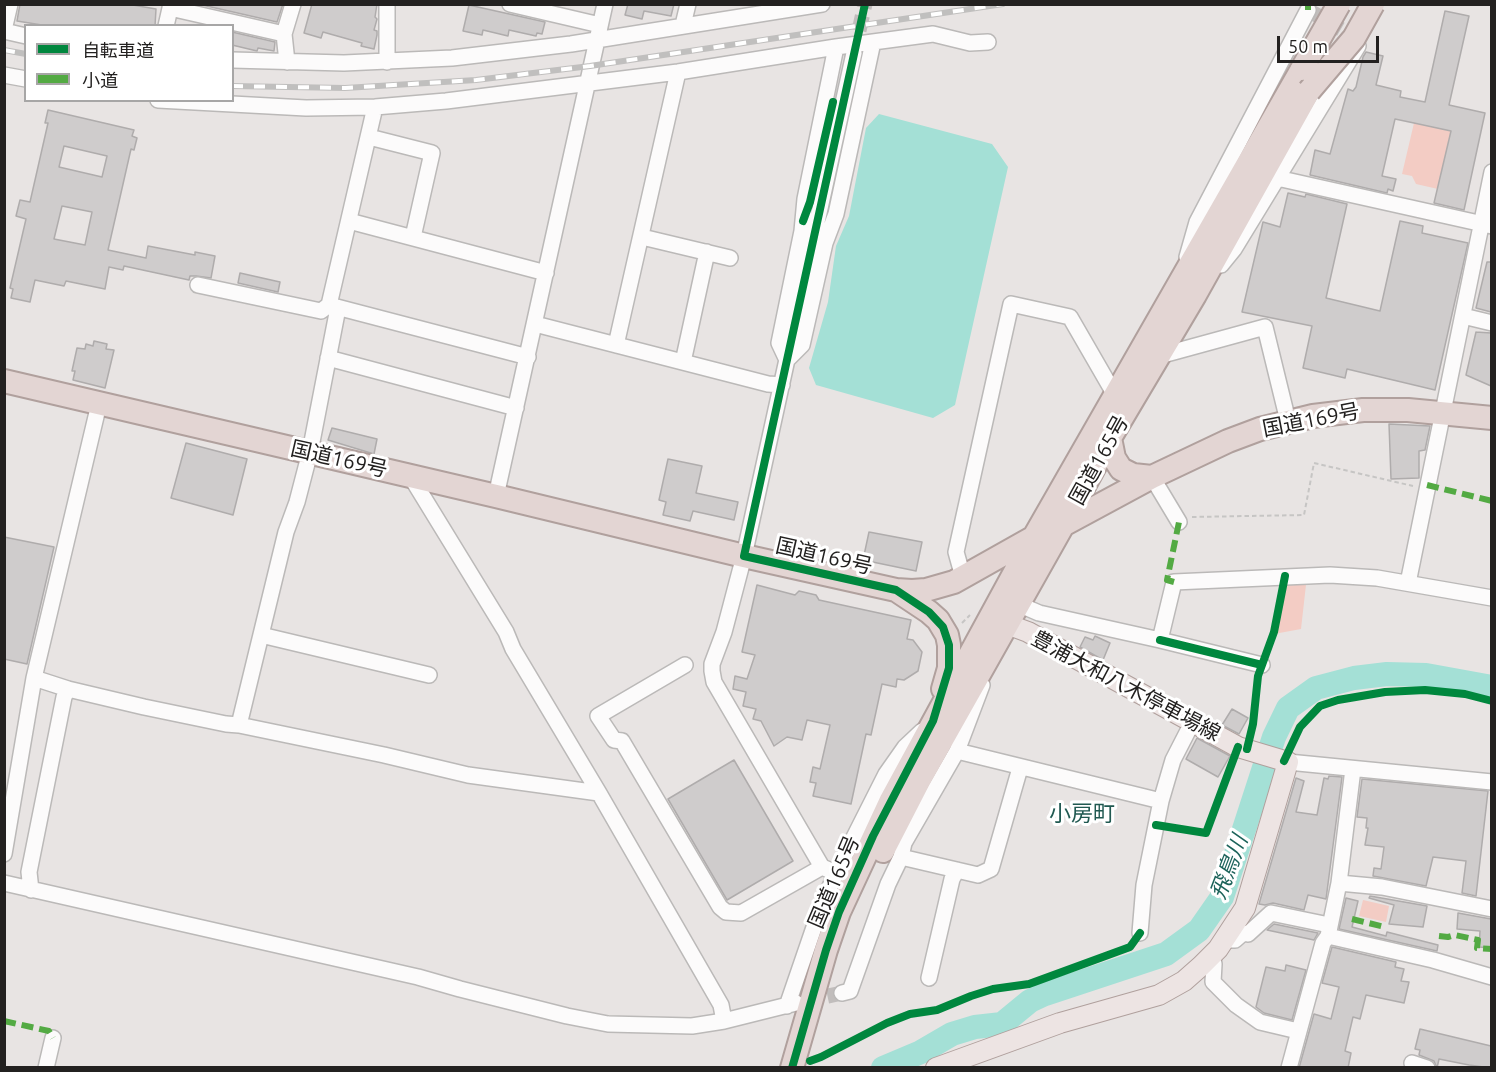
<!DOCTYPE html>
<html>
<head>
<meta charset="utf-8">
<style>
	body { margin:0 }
	#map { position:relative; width:1496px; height:1072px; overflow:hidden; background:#e8e4e3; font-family:Ubuntu,"Noto Sans JP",sans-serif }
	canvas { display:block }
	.frame { position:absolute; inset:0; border:6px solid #232120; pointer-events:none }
	.legend { position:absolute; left:24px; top:24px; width:210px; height:78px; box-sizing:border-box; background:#fff; border:2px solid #a7a6a6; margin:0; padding:8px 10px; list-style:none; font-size:18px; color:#232120 }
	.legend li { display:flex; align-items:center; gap:12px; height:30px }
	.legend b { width:30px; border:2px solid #a7a6a6 }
	.scale { position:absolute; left:1277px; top:36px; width:102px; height:27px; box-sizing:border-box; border:3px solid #232120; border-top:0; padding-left:8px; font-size:18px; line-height:21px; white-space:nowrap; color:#232120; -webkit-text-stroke:4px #fff; paint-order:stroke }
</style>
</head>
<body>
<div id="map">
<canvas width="1496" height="1072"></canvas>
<div class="frame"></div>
<ul class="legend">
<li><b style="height:8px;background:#00873e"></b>自転車道</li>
<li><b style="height:8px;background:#53aa43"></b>小道</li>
</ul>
<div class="scale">50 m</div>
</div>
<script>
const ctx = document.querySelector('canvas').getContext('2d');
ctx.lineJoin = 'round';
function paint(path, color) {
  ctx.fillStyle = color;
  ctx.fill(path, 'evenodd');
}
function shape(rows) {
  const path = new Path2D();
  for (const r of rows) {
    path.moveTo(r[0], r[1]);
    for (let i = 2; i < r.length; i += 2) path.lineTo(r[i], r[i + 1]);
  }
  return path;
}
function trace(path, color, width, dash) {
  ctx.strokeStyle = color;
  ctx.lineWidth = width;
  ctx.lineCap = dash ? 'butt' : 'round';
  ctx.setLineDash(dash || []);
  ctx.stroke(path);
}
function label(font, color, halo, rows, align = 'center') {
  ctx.font = font + ' Ubuntu,"Noto Sans JP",sans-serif';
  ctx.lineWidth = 6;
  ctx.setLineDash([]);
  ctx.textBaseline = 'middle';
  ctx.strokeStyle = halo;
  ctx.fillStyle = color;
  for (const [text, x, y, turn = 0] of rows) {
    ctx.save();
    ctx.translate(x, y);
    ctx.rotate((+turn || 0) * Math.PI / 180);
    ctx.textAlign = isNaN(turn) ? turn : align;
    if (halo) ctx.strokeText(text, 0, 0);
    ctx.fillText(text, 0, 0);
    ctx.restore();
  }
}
paint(shape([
	[1414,123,1451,131,1438,189,1416,184,1412,176,1402,174],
	[1285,576,1307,576,1301,629,1274,634],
	[1363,900,1389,906,1386,922,1359,916]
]), '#f3ccc4');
paint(shape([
	[879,114,992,144,1008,167,955,405,933,418,816,385,809,368,828,302,836,246,849,216,866,128]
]), '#a4e0d6');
trace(shape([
	[883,1068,921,1052,952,1034,975,1027,1002,1024,1030,1001,1045,994,1166,954,1199,930,1222,897,1274,737,1288,708,1316,688,1354,678,1387,674,1426,675,1492,687]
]), '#a4e0d6', 24);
const building = shape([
	[20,4,127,4,156,9,155,26,48,26,17,21,20,4],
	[198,4,283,4,277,22,198,4],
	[312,4,377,4,375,17,377,19,374,30,377,31,377,35,374,49,361,46,362,43,323,32,321,38,304,33,312,4],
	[628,4,674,4,671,16,644,11,642,19,625,15,628,4],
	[469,5,545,22,542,34,537,33,536,36,509,30,508,36,483,30,482,35,463,31,469,5],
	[1445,11,1469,16,1449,105,1485,113,1464,210,1434,203,1451,131,1414,123,1395,119,1382,176,1396,179,1393,191,1388,189,1387,193,1310,175,1315,150,1330,154,1348,89,1353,91,1356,87,1363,57,1366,52,1383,56,1376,85,1401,91,1400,97,1425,102,1445,11],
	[232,32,275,42,274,51,258,48,257,51,232,45,232,32],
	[48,110,134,130,132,136,137,138,134,150,131,149,108,250,146,258,148,246,195,255,195,252,215,256,211,278,196,276,190,276,189,280,124,266,123,270,109,267,105,289,66,281,64,286,35,280,30,302,11,298,13,289,10,288,26,219,16,216,20,200,30,202,48,123,45,123,48,110],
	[64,146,107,156,102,177,59,167,64,146],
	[62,206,92,212,85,245,54,239,62,206],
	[1288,193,1305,197,1306,194,1347,204,1326,298,1380,311,1400,221,1423,226,1422,233,1468,243,1435,390,1347,369,1345,378,1303,368,1312,326,1242,312,1263,222,1280,227,1288,193],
	[1487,262,1491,262,1491,312,1476,308,1487,262],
	[240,273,280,282,278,292,238,283,240,273],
	[1476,332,1491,333,1491,386,1466,375,1476,332],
	[94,341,107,344,106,349,114,350,105,388,73,380,75,371,72,371,77,348,85,349,86,344,93,346,94,341],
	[1389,424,1430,426,1425,450,1419,451,1419,478,1391,479,1389,424],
	[332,428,377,439,374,454,328,440,332,428],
	[186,443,247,459,233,515,171,498,186,443],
	[668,459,702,466,696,493,738,502,734,520,693,511,690,521,663,515,666,502,659,500,668,459],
	[869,532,922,542,916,571,863,560,869,532],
	[4,537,54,547,27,664,4,659,4,537],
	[757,585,795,595,799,591,816,595,819,600,911,620,907,639,913,640,922,652,918,671,904,680,897,679,896,687,882,684,871,735,866,734,851,804,813,796,816,783,810,782,813,767,820,769,830,725,807,720,802,740,787,737,774,746,761,721,753,719,756,709,743,706,746,692,733,689,735,676,747,679,755,655,742,652,757,585],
	[1095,636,1110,643,1103,660,1080,647,1085,637,1093,640,1095,636],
	[1232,709,1248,718,1239,734,1222,725,1232,709],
	[1197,738,1230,756,1218,777,1186,759,1197,738],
	[734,760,793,861,727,900,668,799,734,760],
	[1329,776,1342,777,1326,899,1308,895,1304,910,1273,903,1265,905,1259,904,1296,778,1304,781,1296,812,1317,815,1324,778,1328,779,1329,776],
	[1362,779,1488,791,1476,896,1462,893,1466,861,1433,857,1426,886,1373,876,1374,868,1381,869,1384,847,1365,845,1368,828,1366,828,1367,818,1357,817,1362,779],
	[1370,896,1427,906,1423,927,1389,924,1394,905,1369,898,1370,896],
	[1346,898,1358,901,1352,927,1386,936,1387,932,1438,945,1437,951,1339,929,1346,898],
	[1458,913,1491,919,1491,948,1479,947,1480,931,1457,929,1458,913],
	[1274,924,1318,933,1314,940,1267,930,1274,924],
	[1332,947,1396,962,1395,967,1404,969,1401,981,1409,982,1404,1003,1366,995,1360,1019,1353,1017,1345,1051,1351,1053,1348,1068,1299,1068,1314,1014,1331,1019,1339,987,1322,983,1332,947],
	[1286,965,1306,970,1292,1020,1264,1013,1256,1007,1266,967,1285,971,1286,965],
	[1420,1029,1491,1046,1491,1068,1469,1065,1439,1059,1437,1068,1434,1061,1419,1055,1420,1050,1415,1049,1420,1029]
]);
paint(building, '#cfcccc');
trace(building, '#afacac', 1.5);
trace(shape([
	[1308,10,1361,41],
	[854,53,865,4],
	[805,1001,842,993]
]), '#c1bdbc', 15, [15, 8]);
const minor = shape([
	[387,4,387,62],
	[510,4,600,25],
	[170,8,284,34],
	[683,25,688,4],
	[166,26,171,4],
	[4,30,10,4],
	[4,31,26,36],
	[873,42,836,214,825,243,802,345,787,360,779,343,802,231,805,199,836,47,873,42],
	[873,42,933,34,970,43,988,42],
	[232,60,344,63,452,58,571,44,822,4],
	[287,62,284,34,293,4],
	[4,75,26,79],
	[158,100,306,108,375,107,446,101,678,72,836,47],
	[369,137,432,153,413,237],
	[1277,178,1492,226],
	[349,221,546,273],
	[642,237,730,258],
	[1187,257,1197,222,1308,10],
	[1221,265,1234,249,1358,46],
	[198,285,321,311,329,305,375,107],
	[329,305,528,357],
	[1463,316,1492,323],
	[535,324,768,384,782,385],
	[616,345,678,72],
	[1159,356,1265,327,1288,421],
	[328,358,516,408],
	[683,362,707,252],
	[411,477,506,632,513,649,599,793,721,1005,724,1021],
	[1152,477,1179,522],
	[496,496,605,4],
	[963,577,956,552,1011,304,1070,317,1115,395],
	[1408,583,1492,172],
	[1018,604,1039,613,1160,640,1174,582,1330,575,1377,578,1492,598],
	[261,635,429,675],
	[1160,640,1262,665],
	[685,665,598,716,614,740,622,741,720,907,726,912,741,913,822,867],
	[34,678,68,689,144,707,226,724,239,725,384,755,468,775,599,793],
	[239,725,286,532,297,502,310,452,338,308],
	[957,751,1161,801],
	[1288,762,1492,782],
	[4,854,34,678,99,404],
	[901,857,978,875,991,869,1020,768],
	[836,873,822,867,714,682,712,671,712,664,724,632,744,556,854,53],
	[4,883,418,977,460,989,567,1016,608,1024,692,1026,724,1021,796,1003],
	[1339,883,1382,887,1492,909],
	[31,890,29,872,64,697,68,689],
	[1140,933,1144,885,1161,801,1173,760,1193,721],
	[1328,936,1433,960,1492,977],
	[1224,940,1235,940,1243,933,1248,934,1271,913,1329,925],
	[1212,956,1214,964,1213,982,1236,1005,1260,1022,1298,1031],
	[929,978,952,879,957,870],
	[842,993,850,991,888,884,901,857,904,843,957,751,982,685],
	[787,1006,821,907,836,873,886,774,905,747,922,731],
	[1412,1063,1427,1068],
	[46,1068,53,1038],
	[1289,1068,1323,943,1328,936,1339,883,1353,769]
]);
const major = shape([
	[936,1068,1060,1023,1159,995,1184,981,1201,966,1218,949,1245,908,1288,762,1238,747,1028,632,993,619]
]);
const highway = shape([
	[4,381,496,496,744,556,896,590,912,591,926,590,954,582,1034,537,1063,525,1152,477,1228,441,1260,429,1313,416,1363,410,1408,410,1492,418],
	[1110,438,1114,458,1121,469,1133,475,1152,477],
	[896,590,929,612,938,620,947,635,949,645,949,668,943,689],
	[883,851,920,779,1063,525,1110,438,1195,295,1309,91],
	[792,1068,826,950,839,912,891,800,1034,537,1302,69]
]);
trace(minor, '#bbb9b8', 18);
trace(major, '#b0a09d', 22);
trace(highway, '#b0a09d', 26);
trace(shape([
	[1489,4,1492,5],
	[1192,517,1304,515,1314,463,1413,486],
	[962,623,970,615]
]), '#c6c5c4', 2, [4.5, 3]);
trace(minor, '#fcfbfb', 15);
trace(major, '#ede4e3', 20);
trace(highway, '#e3d5d3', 22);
const rail = shape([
	[4,50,26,54],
	[232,86,345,88,476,80,590,66,1003,4]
]);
trace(rail, '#c0bfbe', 6);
trace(rail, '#fff', 4, [11]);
const highwayBridge = shape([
	[1302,69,1339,4],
	[1309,91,1354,38,1373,4]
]);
trace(highwayBridge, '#b0a09d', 26, []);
trace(highwayBridge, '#e3d5d3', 22);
trace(shape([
	[1308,10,1308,4],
	[1427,485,1492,501],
	[1174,582,1167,580,1179,522],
	[1352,919,1385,927],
	[1439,936,1448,937,1455,935,1478,940,1477,948,1492,949],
	[4,1021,49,1031,53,1038]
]), '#53aa43', 6, [12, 6]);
trace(shape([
	[803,221,810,202,833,102],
	[1160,640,1262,665],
	[1247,749,1253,724,1258,676,1274,632,1285,576],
	[1284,761,1300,727,1320,706,1338,700,1385,692,1425,690,1465,694,1492,701],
	[1156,825,1206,833,1238,747],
	[810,1061,821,1057,887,1023,910,1014,937,1010,971,996,993,989,1029,984,1130,947,1140,933],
	[792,1068,826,950,839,912,873,836,933,721,949,668,949,645,943,627,929,612,896,590,744,556,865,4]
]), '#00873e', 8);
label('21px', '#232120', '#fff', [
	["国道169号",1311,420,-11],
	["国道169号",339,459,13],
	["国道165号",1099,460,-61],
	["国道169号",824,556,13],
	["豊浦大和八木停車場線",1126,686,28],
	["国道165号",834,882,-67]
]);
label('22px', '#205951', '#fff', [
	["小房町",1082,814]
]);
label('italic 22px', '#1c635a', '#fff', [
	["飛鳥川",1229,867,-69]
]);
</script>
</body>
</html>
